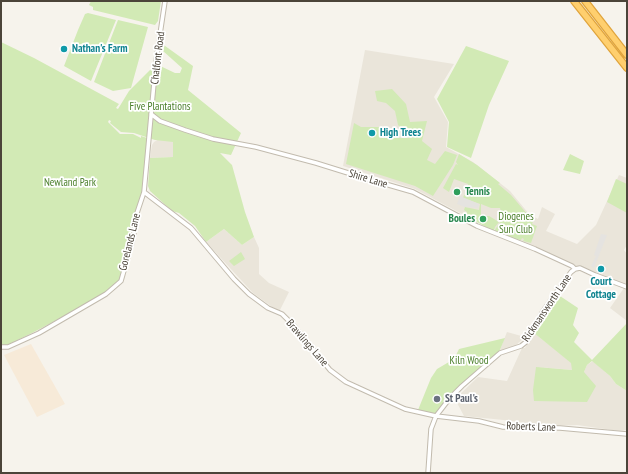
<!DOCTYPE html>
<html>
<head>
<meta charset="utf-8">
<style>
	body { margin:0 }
	#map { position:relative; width:628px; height:474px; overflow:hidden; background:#f6f3ec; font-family:"PT Sans Narrow",sans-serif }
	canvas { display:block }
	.frame { position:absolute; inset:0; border:2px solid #4b4439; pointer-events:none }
</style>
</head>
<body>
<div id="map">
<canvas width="628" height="474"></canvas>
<div class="frame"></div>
</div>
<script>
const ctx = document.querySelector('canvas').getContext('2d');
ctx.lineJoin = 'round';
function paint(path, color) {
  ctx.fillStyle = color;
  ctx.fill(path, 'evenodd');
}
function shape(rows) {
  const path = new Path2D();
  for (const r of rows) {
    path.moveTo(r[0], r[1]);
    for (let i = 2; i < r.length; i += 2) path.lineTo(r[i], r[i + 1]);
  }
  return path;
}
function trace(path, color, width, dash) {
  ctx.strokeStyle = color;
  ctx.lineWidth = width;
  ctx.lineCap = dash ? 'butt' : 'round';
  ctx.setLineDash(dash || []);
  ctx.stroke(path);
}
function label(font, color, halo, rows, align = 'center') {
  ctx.font = font + ' "PT Sans Narrow",sans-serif';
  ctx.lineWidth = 3.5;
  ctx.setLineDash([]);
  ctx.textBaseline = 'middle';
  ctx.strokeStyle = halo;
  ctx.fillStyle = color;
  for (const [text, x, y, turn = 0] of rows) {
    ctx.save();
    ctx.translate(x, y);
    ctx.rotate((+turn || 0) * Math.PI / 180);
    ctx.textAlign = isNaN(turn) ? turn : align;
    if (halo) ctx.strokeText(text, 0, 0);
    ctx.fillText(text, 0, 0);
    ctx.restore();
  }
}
paint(shape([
	[365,50,454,64,434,97,448,122,446,147,473,162,510,191,529,214,538,219,542,207,555,214,546,231,577,244,596,225,619,175,627,178,627,245,624,250,627,254,627,286,598,277,501,231,479,223,415,189,343,166],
	[174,137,173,157,150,158,152,145,154,142,161,138],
	[224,229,242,245,254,237,259,248,259,274,269,283,289,292,279,312,253,293,206,242],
	[624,288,627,289,627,321,610,308],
	[507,332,525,337,515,346,499,352],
	[534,333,572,363,572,370,537,367,584,372,587,365,593,361,610,376,616,384,627,391,627,425,626,430,619,431,577,425,543,426,513,421,464,416,455,399,478,377,507,381,522,348,525,348]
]), '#eae5da');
paint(shape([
	[31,344,65,404,37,417,4,355]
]), '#f7ead8');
paint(shape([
	[91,1,161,1,158,21,155,25,93,10,93,7,89,5],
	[88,13,116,20,91,81,64,66,78,30,85,14],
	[118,20,148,27,131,88,113,91,94,82],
	[1,42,34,58,119,104,116,108,118,109,129,91,153,67,154,63,175,73,180,73,182,68,163,51,161,43,193,66,188,90,241,133,231,155,220,153,232,165,245,212,254,237,242,245,224,229,206,242,195,226,179,213,172,211,150,191,148,186,150,158,173,157,173,142,155,140,134,133,121,132,110,123,111,121,109,120,108,122,120,134,133,134,141,138,141,136,147,138,143,189,136,213,132,239,119,280,98,298,32,333,1,348],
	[466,46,509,61,489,105,471,158,447,147,449,122,437,99],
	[392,89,406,104,410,122,427,121,422,141,432,149,427,160,435,164,445,151,457,155,453,165,433,196,415,186,346,164,354,123,361,127,382,127,381,138,410,138,398,125,395,111,386,103,377,101,375,91],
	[459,154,477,165,500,183,498,184,511,195,528,215,534,219,532,224,537,226,531,243,523,241,524,239,522,238,521,240,512,239,489,229,465,215,467,212,464,210,465,207,479,210,480,204,463,198,464,195,470,198,465,195,466,192,471,194,469,191,468,184,454,179,449,192,443,188,456,164,458,165,456,162],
	[481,204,491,208,500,208,501,212,503,213,501,221,494,231,495,227,499,222,489,216,481,216],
	[570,154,584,161,580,174,563,170],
	[616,179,627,184,627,213,607,202],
	[241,252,245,259,234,266,229,261],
	[560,296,578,308,573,325,579,333,574,342,592,360,627,323,627,391,616,384,610,376,592,361,587,365,584,372,596,386,587,402,534,401,533,390,536,367,572,370,571,363,534,333],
	[505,338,499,352,469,380,436,416,418,410,431,378,437,369,454,359,459,349]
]), '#d2eab5');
paint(shape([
	[460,196,479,204,478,208,465,207,457,204],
	[601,234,607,235,594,268,591,266,596,256,594,255]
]), '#e5e3e0');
const minor = shape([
	[151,114,160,121,185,130,213,139,256,147,316,163,361,177,413,192,477,226,535,249,572,266,575,269],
	[144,192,191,228,234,279,249,294,268,308,282,314,294,326,330,370,346,382,405,409,436,416,479,421,503,427,560,428,627,434],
	[575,269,580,268,595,275,627,287],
	[1,347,8,347,39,333,106,294,121,281,133,239,137,213,144,192,156,61,165,1],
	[428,473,431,429,436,416,450,398,462,386,500,353,521,346,526,342,543,311,571,272,575,269]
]);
const highway = shape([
	[574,1,627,68],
	[585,1,627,55]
]);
trace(minor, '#c2bbae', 5.5);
trace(highway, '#e0a43c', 8);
trace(minor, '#fff', 3.5);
trace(highway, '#ffcf6e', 5.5);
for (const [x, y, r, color] of [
	[64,49,4,"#0f9aa8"],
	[372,133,4,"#0f9aa8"],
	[457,192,4,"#2e9e5b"],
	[483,219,4,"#2e9e5b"],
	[601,269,4,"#0f9aa8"],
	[437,399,4,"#6b7280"]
]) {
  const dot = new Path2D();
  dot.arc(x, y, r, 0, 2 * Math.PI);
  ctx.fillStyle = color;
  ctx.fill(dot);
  trace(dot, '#fff', 1.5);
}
label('bold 11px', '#0d838f', '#fff', [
	["Nathan's Farm",72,49],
	["High Trees",380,133],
	["Court",601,282,"center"],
	["Cottage",601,295,"center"]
], 'left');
label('11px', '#4b4439', '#fff', [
	["Chalfont Road",158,58,-83],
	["Shire Lane",368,179,17],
	["Gorelands Lane",130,242,-76],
	["Rickmansworth Lane",547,308,-56],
	["Brawlings Lane",307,343,49],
	["Roberts Lane",531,427,2]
]);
label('11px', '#4a7f2a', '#fff', [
	["Five Plantations",160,107],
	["Newland Park",70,183],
	["Diogenes",516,217],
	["Sun Club",516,230],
	["Kiln Wood",469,361]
]);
label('bold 11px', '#27864d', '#fff', [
	["Tennis",465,192],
	["Boules",475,219,"right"]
], 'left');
label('bold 11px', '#5b616d', '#fff', [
	["St Paul's",445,399]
], 'left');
</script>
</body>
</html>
